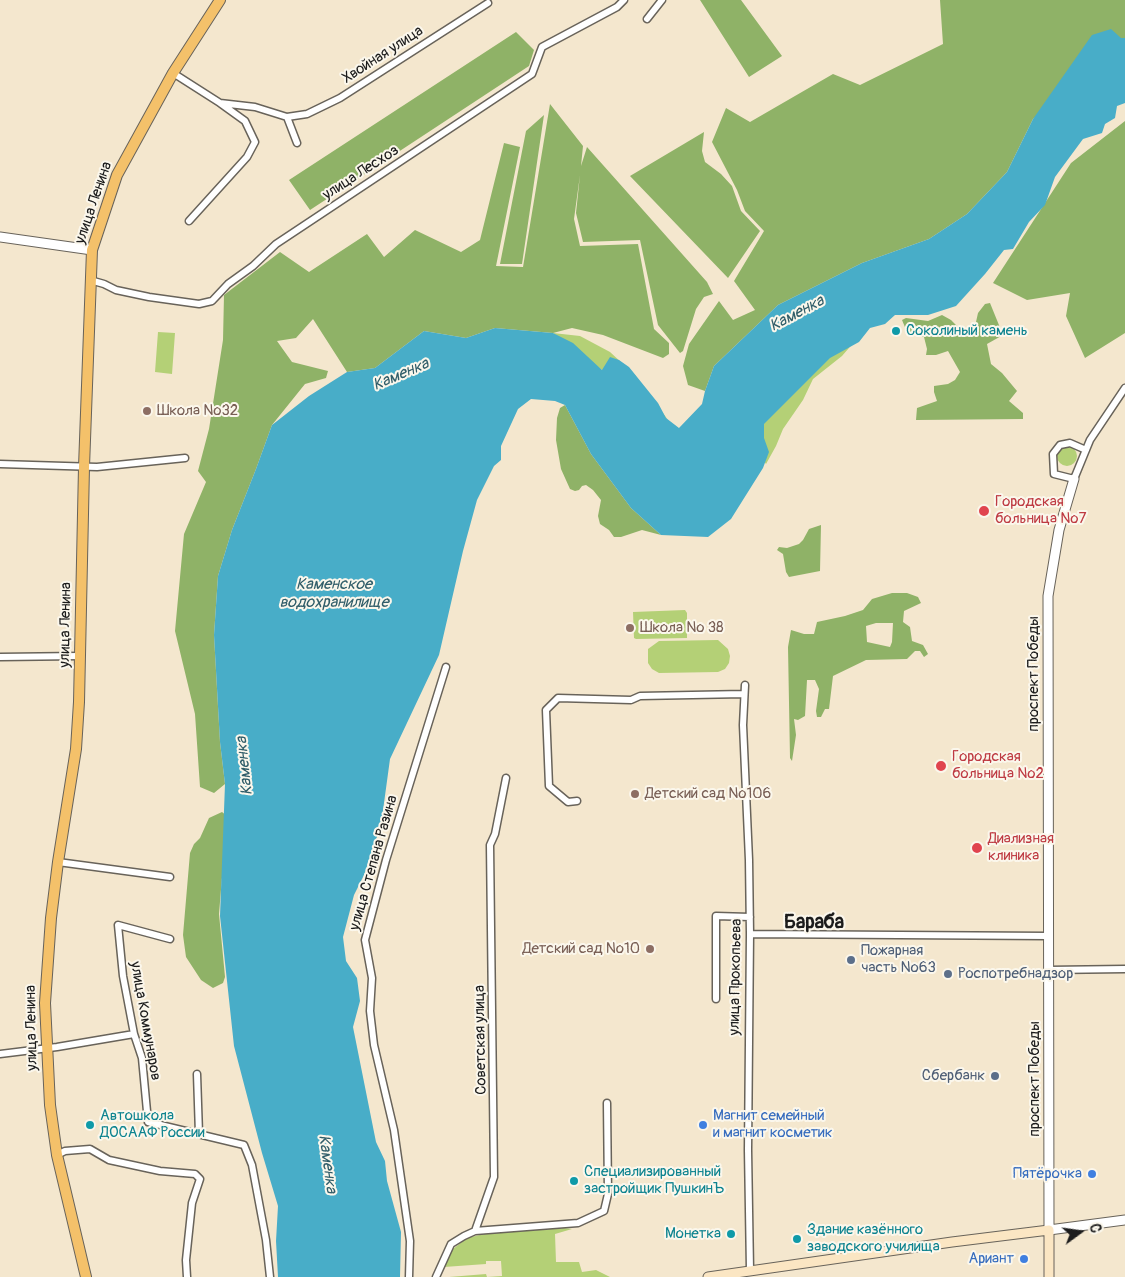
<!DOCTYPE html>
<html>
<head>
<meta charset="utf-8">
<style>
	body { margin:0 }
	#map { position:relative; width:1125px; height:1277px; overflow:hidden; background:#f4e7ce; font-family:Pangolin,sans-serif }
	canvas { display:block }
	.north { position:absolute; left:1055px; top:1207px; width:50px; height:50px; -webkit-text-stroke:4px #fbf7ec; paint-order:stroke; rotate:76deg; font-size:14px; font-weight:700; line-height:20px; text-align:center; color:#1c1c1c }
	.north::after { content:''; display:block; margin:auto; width:18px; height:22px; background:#1c1c1c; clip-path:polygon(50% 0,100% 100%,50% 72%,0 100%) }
</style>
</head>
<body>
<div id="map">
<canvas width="1125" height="1277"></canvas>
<div class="north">С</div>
</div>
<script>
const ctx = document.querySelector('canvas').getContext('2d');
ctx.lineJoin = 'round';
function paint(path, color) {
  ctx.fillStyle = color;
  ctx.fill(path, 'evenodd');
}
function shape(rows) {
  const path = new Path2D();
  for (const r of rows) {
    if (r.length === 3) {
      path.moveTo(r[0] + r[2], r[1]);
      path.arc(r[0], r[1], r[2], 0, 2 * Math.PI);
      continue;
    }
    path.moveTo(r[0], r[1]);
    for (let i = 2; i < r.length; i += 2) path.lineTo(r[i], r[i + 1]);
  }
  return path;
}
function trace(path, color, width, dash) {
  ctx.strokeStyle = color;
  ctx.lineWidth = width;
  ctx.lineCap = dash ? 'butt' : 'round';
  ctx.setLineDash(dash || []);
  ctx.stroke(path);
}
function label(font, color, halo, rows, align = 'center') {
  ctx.font = font + ' Pangolin,sans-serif';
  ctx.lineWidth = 4;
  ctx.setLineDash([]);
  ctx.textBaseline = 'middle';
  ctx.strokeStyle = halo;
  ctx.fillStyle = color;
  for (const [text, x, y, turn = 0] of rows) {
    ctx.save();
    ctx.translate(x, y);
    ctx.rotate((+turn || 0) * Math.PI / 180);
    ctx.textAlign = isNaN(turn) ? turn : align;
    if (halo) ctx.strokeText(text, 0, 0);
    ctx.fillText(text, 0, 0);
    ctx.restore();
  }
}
paint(shape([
	[158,332,175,333,172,374,155,372],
	[553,333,580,336,610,352,635,375,668,420],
	[855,341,842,356,813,379,803,400,783,429,776,446,766,464,763,460,763,420,823,360],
	[1067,456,10],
	[685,610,687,613,687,638,636,639,634,638,633,612],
	[718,640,728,649,730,656,729,663,725,669,718,672,659,673,652,669,648,663,648,649,659,641],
	[564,1228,572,1229,555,1234,556,1262,579,1262,582,1272,596,1270,610,1277,449,1277,486,1274,487,1277,502,1276,501,1261,486,1261,486,1264,444,1267,453,1249,467,1238,484,1234]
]), '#b4d076');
paint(shape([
	[700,0,741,0,782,56,749,77],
	[940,0,1125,0,1125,38,1121,38,1033,119,1007,172,967,214,929,239,862,263,778,305,714,366,705,391,688,385,683,366,689,344,719,301,733,320,755,310,734,281,764,231,745,211,737,190,712,142,726,108,750,122,833,74,860,85,943,44],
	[516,32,534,50,529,66,310,210,289,180],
	[550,104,583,146,581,166,587,147,707,282,713,294,704,297,696,309,683,351,680,353,658,325,640,240,583,242,576,213,580,175,574,219,580,246,638,244,654,329,669,343,669,354,663,358,603,335,572,328,553,333,495,328,466,338,424,331,375,368,347,372,313,319,296,338,277,341,292,362,328,371,326,378,305,384,272,425,256,469,232,530,218,576,214,635,220,742,225,784,214,793,200,787,195,714,175,631,184,534,206,482,198,471,209,429,223,340,224,295,280,252,309,272,367,234,384,257,415,230,461,252,480,240,504,143,520,147,496,266,523,267],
	[544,115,522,264,500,264,526,131],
	[1125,121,1125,333,1085,358,1066,316,1070,293,1027,300,993,283,1071,163],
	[704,132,702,151,705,162,721,174,732,186,741,211,760,231,728,278,630,176],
	[990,303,1003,335,987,344,991,364,1002,373,1017,391,1009,401,1023,413,1023,419,916,420,917,408,937,401,934,392,934,386,948,384,955,380,960,372,948,351,936,355,926,355,927,349,924,337,907,332,902,320,906,318,928,321,942,315,951,320,964,333,971,328,976,322,978,313,985,304],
	[565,405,591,454,631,508,661,535,642,530,621,537,614,537,609,530,600,524,598,516,601,500,593,490,586,485,582,486,579,490,575,491,570,489,561,469,556,440,557,418,560,408],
	[821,525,820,571,789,577,786,572,783,554,777,550,779,547,787,548,799,544,803,540,809,529],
	[892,593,907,593,918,597,921,603,904,611,903,622,910,627,912,641,923,645,928,654,924,657,920,651,915,651,907,659,866,660,833,676,829,709,825,709,821,717,817,717,816,711,819,689,815,680,807,680,805,716,798,720,794,719,796,735,792,761,790,758,788,647,791,630,804,634,814,634,817,622,845,616,863,610,872,599],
	[876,623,893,623,892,642,890,647,867,642,866,626],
	[222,812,227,816,219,914,225,977,223,983,213,988,201,980,186,957,183,935,190,853,194,844,200,838,209,818]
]), '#8fb267');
paint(shape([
	[1111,29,1121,38,1125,38,1125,103,1117,106,1115,118,1105,124,1102,133,1083,139,1055,177,1045,205,1029,222,1013,249,1004,250,985,274,956,306,928,315,895,315,885,324,870,328,859,342,830,358,764,424,764,438,769,452,763,468,731,519,708,537,661,535,631,508,591,454,565,405,555,401,531,399,518,409,501,446,501,460,494,466,477,500,463,551,439,655,390,759,381,825,364,875,354,895,343,937,346,961,357,978,360,1001,353,1027,376,1142,385,1161,387,1181,401,1232,400,1277,278,1277,276,1241,278,1206,262,1153,234,1046,220,916,225,784,220,742,214,635,218,576,232,530,256,469,272,425,309,396,347,372,375,368,424,331,466,338,495,328,553,333,573,343,602,370,610,357,619,360,629,367,658,403,666,418,679,428,702,404,705,391,714,366,778,305,862,263,929,239,967,214,1007,172,1033,119,1092,35]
]), '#48adc8');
const minor = shape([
	[647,19,662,0],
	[173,73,220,103,255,107,287,117,297,143],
	[287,117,307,114,340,98,488,3],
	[189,221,247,157,255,142,245,121,220,103],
	[90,280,104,284,116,290,149,297,199,304,212,301,228,284,253,266,276,244,532,74,542,47,617,7,624,0],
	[1086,450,1070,443,1060,445,1053,454,1054,474,1074,479,1090,440,1125,388],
	[0,464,97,467,185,458],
	[0,657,80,656],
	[745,685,743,725,749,860,750,934,748,1150,750,1270],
	[577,801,568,802,549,786,546,710,558,698,631,700,640,696,744,694],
	[58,862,170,877],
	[750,934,1048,936],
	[170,939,118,925,123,976,134,1034,142,1058,148,1122,244,1145,252,1165,266,1240,270,1277],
	[1049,970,1125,969],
	[716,999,716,916,750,917],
	[0,1054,57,1047,134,1034],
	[197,1074,199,1134],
	[57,1155,65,1151,90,1149,109,1160,160,1171,195,1174,200,1179,192,1203,186,1260,187,1277],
	[475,1231,494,1177,490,845,495,834,506,778],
	[409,1277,410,1241,394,1130,374,1045,370,1011,372,978,365,940,386,860,446,667],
	[436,1277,451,1244,464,1236,475,1231,578,1223,604,1211,608,1194,607,1103]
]);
const tertiary = shape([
	[0,237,92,250],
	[1074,479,1059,530,1048,596,1049,1230,1125,1220]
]);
const secondary = shape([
	[708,1277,952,1242,1049,1230,1049,1277]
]);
const primary = shape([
	[86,1277,57,1155,50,1105,45,1003,51,918,58,862,76,749,79,702,84,467,92,250,117,175,173,73,220,0]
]);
trace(minor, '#68635a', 9);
trace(tertiary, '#68635a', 11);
trace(secondary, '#68635a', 11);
trace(primary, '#68635a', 12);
trace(minor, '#fff', 6);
trace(tertiary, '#fff', 9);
trace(secondary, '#fbe6c3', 9);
trace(primary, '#f4c16a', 10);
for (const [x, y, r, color] of [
	[896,331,5,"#0f9aa8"],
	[147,411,5,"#8d6e63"],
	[984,511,6,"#e0444e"],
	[630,628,5,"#8d6e63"],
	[941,766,6,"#e0444e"],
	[635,794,5,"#8d6e63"],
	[977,848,6,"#e0444e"],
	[650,949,5,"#8d6e63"],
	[851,960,5,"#5c6f8a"],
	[948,974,5,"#5c6f8a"],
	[995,1076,5,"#5c6f8a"],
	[90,1125,5,"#0f9aa8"],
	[703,1125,5,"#3f7fe0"],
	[1092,1174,5,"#3f7fe0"],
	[574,1181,5,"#0f9aa8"],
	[731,1234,5,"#0f9aa8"],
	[797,1239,5,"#0f9aa8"],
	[1024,1259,5,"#3f7fe0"]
]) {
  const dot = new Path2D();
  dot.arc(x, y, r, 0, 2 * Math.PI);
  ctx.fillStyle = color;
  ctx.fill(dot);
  trace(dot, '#fbf7ec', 2);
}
label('15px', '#1c1c1c', '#fbf7ec', [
	["Хвойная улица",383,55,-33],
	["улица Лесхоз",361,173,-33],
	["улица Ленина",94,203,-71],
	["улица Ленина",66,625,-89],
	["проспект Победы",1034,674,-90],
	["улица Степана Разина",374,863,-74],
	["улица Прокопьева",736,977,-89],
	["улица Коммунаров",145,1021,80],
	["улица Ленина",32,1028,-91],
	["Советская улица",481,1040,-91],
	["проспект Победы",1035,1079,-90]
]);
label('15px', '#0d838f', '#fbf7ec', [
	["Соколиный камень",906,331],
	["Автошкола",100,1116],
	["ДОСААФ России",100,1133],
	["Специализированный",584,1172],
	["застройщик ПушкинЪ",584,1189],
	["Здание казённого",807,1230],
	["заводского училища",807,1247],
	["Монетка",721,1234,"right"]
], 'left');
label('15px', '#785e54', '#fbf7ec', [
	["Школа №32",157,411],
	["Школа № 38",640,628],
	["Детский сад №106",645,794],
	["Детский сад №10",640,949,"right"]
], 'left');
label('15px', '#be3a42', '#fbf7ec', [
	["Городская",995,502],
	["больница №7",995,519],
	["Городская",952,757],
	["больница №2",952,774],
	["Диализная",988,839],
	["клиника",988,856]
], 'left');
label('15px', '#4e5e75', '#fbf7ec', [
	["Пожарная",861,951],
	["часть №63",861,968],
	["Роспотребнадзор",958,974],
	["Сбербанк",985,1076,"right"]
], 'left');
label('15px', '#366cbe', '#fbf7ec', [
	["Магнит семейный",713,1116,"left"],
	["и магнит косметик",713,1133,"left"],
	["Пятёрочка",1082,1174],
	["Ариант",1014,1259]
], 'right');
label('italic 16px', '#305d69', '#fbf7ec', [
	["Каменка",797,314,-28],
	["Каменка",401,375,-23],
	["Каменское",334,585],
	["водохранилище",334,603],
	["Каменка",245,766,-96],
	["Каменка",327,1164,82]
]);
label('bold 20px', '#1c1c1c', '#fbf7ec', [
	["Бараба",814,923]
]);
</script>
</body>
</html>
